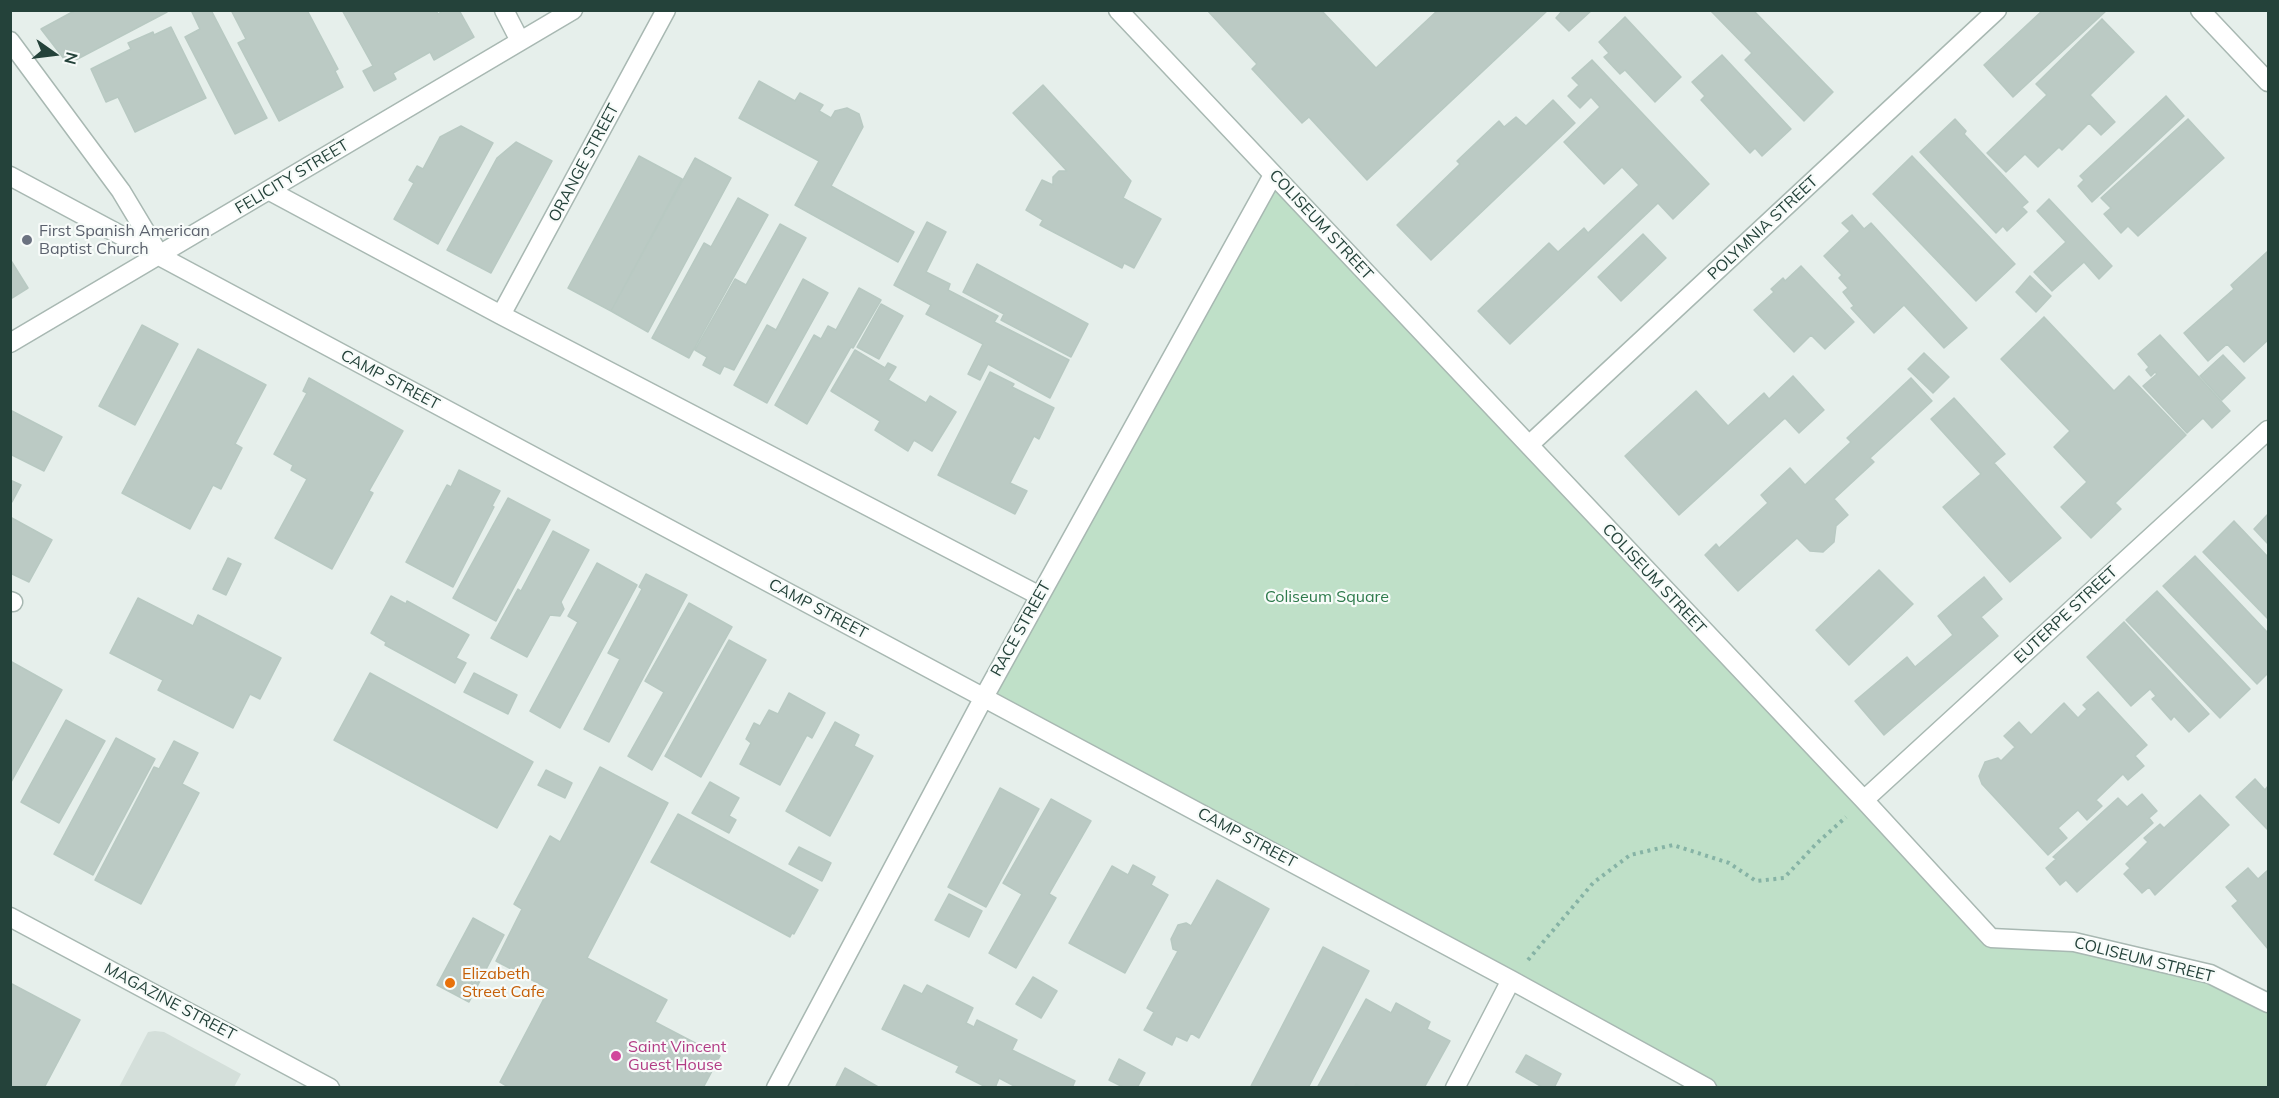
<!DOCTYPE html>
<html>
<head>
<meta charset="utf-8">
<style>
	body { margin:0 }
	#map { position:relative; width:2279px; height:1098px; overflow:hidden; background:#e6efeb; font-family:Mulish,sans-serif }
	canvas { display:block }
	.frame { position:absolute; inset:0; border:12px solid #24423a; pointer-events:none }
	.north { position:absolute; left:24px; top:24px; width:60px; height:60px; -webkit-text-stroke:4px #f7fbf9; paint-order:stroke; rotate:104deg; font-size:16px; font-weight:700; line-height:24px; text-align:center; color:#24423a }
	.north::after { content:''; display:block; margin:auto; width:21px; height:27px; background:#24423a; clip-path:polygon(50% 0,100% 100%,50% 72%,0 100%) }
</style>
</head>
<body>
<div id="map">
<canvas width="2279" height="1098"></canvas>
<div class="frame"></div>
<div class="north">N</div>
</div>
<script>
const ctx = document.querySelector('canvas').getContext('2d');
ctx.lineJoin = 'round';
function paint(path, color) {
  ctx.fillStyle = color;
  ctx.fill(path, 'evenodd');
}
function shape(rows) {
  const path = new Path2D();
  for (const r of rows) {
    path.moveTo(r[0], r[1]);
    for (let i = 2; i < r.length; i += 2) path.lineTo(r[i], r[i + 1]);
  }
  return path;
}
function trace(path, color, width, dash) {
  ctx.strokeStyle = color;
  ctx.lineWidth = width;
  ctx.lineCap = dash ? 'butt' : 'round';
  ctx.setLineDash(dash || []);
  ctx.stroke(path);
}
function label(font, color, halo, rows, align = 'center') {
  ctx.font = font + ' Mulish,sans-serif';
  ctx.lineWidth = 4.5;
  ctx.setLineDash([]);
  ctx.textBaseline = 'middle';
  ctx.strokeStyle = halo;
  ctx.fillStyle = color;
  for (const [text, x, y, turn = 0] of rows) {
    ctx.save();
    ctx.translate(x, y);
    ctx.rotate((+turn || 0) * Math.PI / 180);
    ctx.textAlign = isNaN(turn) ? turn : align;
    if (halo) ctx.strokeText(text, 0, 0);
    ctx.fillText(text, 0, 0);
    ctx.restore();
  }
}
paint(shape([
	[155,1031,164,1032,241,1074,234,1087,119,1087,148,1032]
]), '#d4dfda');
paint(shape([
	[1273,175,1991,938,2074,942,2210,974,2268,1003,2268,1087,1707,1087,984,697]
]), '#bfe0c8');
const building = shape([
	[76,10,166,10,167,12,68,64,41,29,76,10],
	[191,10,211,10,267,118,235,134,185,37,200,29,191,10],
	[231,10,307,10,338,69,335,71,343,87,279,121,238,43,246,39,231,10],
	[342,10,436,10,438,14,444,10,459,10,474,37,434,60,430,52,393,73,396,79,374,91,363,71,373,66,342,10],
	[1207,10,1321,10,1376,68,1438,10,1548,10,1367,180,1309,117,1302,123,1252,69,1257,64,1207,10],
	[1563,10,1592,10,1569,31,1556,18,1563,10],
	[1710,10,1753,10,1833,92,1804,121,1745,60,1752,53,1710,10],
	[2043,10,2107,10,2013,97,1984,65,2043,10],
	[1625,17,1681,77,1655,102,1625,70,1620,74,1604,57,1609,53,1599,42,1625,17],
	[2102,19,2134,52,2090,95,2115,122,2101,135,2089,123,2062,150,2059,147,2038,167,2025,154,2006,172,1987,153,2047,95,2036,84,2102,19],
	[171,27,206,98,135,132,118,97,106,102,91,69,131,49,128,43,153,32,154,35,171,27],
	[1722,55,1791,129,1762,156,1755,148,1750,153,1701,100,1705,96,1692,82,1722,55],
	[1592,60,1709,184,1673,219,1658,203,1510,344,1478,311,1549,243,1558,252,1584,228,1588,233,1639,185,1622,167,1604,184,1564,142,1600,107,1591,97,1580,108,1568,96,1579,85,1572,78,1592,60],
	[759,81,795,101,800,93,823,105,819,111,831,118,835,111,847,108,859,114,863,127,831,186,914,232,898,262,795,205,819,161,739,118,759,81],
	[1043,85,1131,181,1123,198,1161,219,1134,268,1124,263,1122,268,1040,225,1043,220,1026,210,1042,180,1053,185,1053,177,1059,171,1067,171,1013,113,1043,85],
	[2166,96,2184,116,2092,202,2078,186,2084,180,2080,176,2166,96],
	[1553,100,1575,123,1431,260,1397,225,1460,164,1457,161,1499,121,1504,127,1516,117,1526,126,1553,100],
	[1955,119,1966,131,1964,134,2028,202,2022,207,2027,212,2007,231,2003,226,1996,233,1920,152,1955,119],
	[2188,119,2224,158,2138,236,2128,226,2121,233,2104,214,2111,208,2101,198,2188,119],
	[461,126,493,143,438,244,394,219,414,183,409,180,417,166,423,169,440,137,461,126],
	[516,142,552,161,491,273,447,250,497,158,516,142],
	[639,156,682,179,611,311,568,288,639,156],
	[1912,156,2015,264,1976,301,1873,194,1912,156],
	[695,158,731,178,648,332,611,311,695,158],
	[738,198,768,215,689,358,652,338,704,243,711,247,738,198],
	[2049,199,2112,266,2099,279,2084,262,2052,291,2034,272,2066,242,2037,211,2049,199],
	[1852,215,1864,229,1871,223,1967,328,1944,348,1904,305,1874,333,1851,308,1854,306,1843,292,1848,288,1839,278,1842,275,1824,256,1850,231,1842,223,1852,215],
	[927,222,946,232,926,272,950,284,948,290,998,316,994,322,1069,360,1050,398,988,364,980,380,968,374,983,344,926,314,931,305,894,285,927,222],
	[780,224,806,238,734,370,724,366,720,374,703,365,707,357,695,350,735,279,746,285,780,224],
	[1643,234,1666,258,1621,301,1598,277,1643,234],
	[2268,251,2268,340,2244,362,2227,344,2208,361,2184,333,2234,289,2231,285,2268,251],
	[10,259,28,288,12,298,10,297,10,259],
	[977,264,1088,324,1071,357,1001,320,1004,314,963,292,977,264],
	[1801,266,1854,322,1825,349,1811,335,1794,352,1754,310,1774,292,1771,289,1783,278,1785,281,1801,266],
	[2030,276,2051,296,2036,312,2016,292,2030,276],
	[803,279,828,293,767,403,734,385,767,325,776,330,803,279],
	[859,288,881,300,853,348,851,347,807,424,775,405,814,335,821,339,828,326,836,330,859,288],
	[881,304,903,316,879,359,857,347,881,304],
	[2044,317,2114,391,2129,376,2186,435,2115,503,2121,509,2091,538,2061,507,2087,482,2054,447,2070,431,2001,359,2044,317],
	[142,325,178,344,135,425,99,406,142,325],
	[2160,335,2230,411,2212,428,2203,418,2187,433,2143,386,2157,374,2155,372,2151,376,2146,370,2149,367,2138,354,2160,335],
	[198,349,266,385,235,444,242,448,221,489,213,485,190,529,122,493,198,349],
	[855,350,885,368,888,363,896,367,888,380,926,403,930,396,956,412,932,451,914,440,908,451,875,430,880,421,831,391,855,350],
	[1924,353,1949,377,1933,393,1908,369,1924,353],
	[2223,355,2245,378,2222,400,2200,376,2223,355],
	[990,372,1014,384,1012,387,1054,408,1039,439,1034,436,1010,483,1027,491,1015,514,938,475,990,372],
	[1793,376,1824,410,1799,433,1785,418,1679,515,1625,456,1696,391,1728,426,1764,393,1769,399,1793,376],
	[309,378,403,431,369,491,373,493,332,569,275,538,307,479,291,470,293,465,274,454,307,393,303,391,309,378],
	[1911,378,1932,401,1870,458,1874,462,1834,499,1848,515,1836,526,1834,542,1823,552,1810,551,1797,538,1738,591,1705,555,1716,544,1719,548,1768,503,1761,495,1790,468,1805,485,1851,442,1847,438,1911,378],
	[1954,398,2005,454,1994,463,2061,538,2010,582,1943,507,1981,474,1931,419,1954,398],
	[10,410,62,437,44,471,10,454,10,410],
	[459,470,500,491,492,506,494,507,453,587,406,562,447,485,451,487,459,470],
	[10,480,21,485,12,502,10,501,10,480],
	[508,498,550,520,496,621,453,598,508,498],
	[2268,514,2268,544,2254,529,2268,514],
	[10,517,52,540,29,582,10,573,10,517],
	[2234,521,2268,557,2268,619,2203,552,2234,521],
	[553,531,589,550,561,602,564,609,560,616,550,615,527,657,491,638,518,589,521,591,553,531],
	[2195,556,2268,633,2268,673,2257,684,2163,586,2195,556],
	[228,558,241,564,226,595,213,589,228,558],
	[597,563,637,585,560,728,530,711,578,622,568,616,597,563],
	[1879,570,1913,604,1849,665,1816,630,1879,570],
	[646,574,687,595,609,742,584,729,620,659,608,653,642,589,639,587,646,574],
	[1984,577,2002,599,1981,617,1998,636,1884,735,1855,701,1907,657,1915,667,1953,635,1938,616,1984,577],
	[2157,591,2250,689,2220,718,2126,620,2157,591],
	[391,596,406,604,407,601,469,635,456,658,466,663,455,683,385,645,386,642,371,633,391,596],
	[138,598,193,626,198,615,281,658,260,699,250,694,233,728,158,690,163,680,110,653,138,598],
	[689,603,732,627,652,770,628,756,664,692,645,681,689,603],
	[2124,622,2209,714,2189,732,2174,716,2171,720,2152,699,2156,696,2150,689,2131,706,2087,657,2124,622],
	[729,640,766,660,701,777,665,756,729,640],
	[10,661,62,690,10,784,10,661],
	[370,673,533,762,497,828,334,740,370,673],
	[474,673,517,695,508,714,464,692,474,673],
	[2098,692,2147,745,2135,756,2144,766,2128,780,2123,774,2096,800,2102,806,2087,820,2078,810,2058,828,2067,838,2048,855,1982,784,1979,776,1985,762,1998,758,2001,761,2015,747,2004,736,2019,722,2031,735,2064,703,2078,718,2087,709,2083,705,2098,692],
	[789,693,825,713,812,738,807,735,780,785,740,764,751,743,746,739,754,723,760,726,769,710,778,714,789,693],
	[66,720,105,741,59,823,21,802,66,720],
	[835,722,859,735,854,746,873,756,830,836,786,811,835,722],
	[116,738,155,759,93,875,54,854,116,738],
	[174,741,198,753,182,784,199,793,141,904,95,880,154,767,159,769,174,741],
	[600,767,668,803,587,958,667,1000,655,1022,720,1056,703,1088,510,1088,500,1082,549,989,496,961,522,909,514,904,550,836,560,842,600,767],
	[546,770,572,783,565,798,538,785,546,770],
	[2255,779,2265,790,2268,786,2268,830,2236,797,2255,779],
	[710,782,739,798,729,816,736,820,729,833,692,813,710,782],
	[1000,788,1039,809,986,907,948,887,1000,788],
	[2142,794,2157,811,2149,818,2153,823,2077,892,2066,880,2060,885,2046,868,2056,859,2053,857,2118,798,2127,807,2142,794],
	[2200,795,2229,825,2155,895,2149,887,2142,893,2124,874,2130,868,2126,864,2148,842,2144,838,2160,824,2164,828,2200,795],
	[1051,799,1091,821,1049,894,1056,898,1016,968,989,953,1022,894,1003,883,1051,799],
	[678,814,818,890,794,934,792,933,790,937,651,862,678,814],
	[799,847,831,863,822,881,789,864,799,847],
	[1133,865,1155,877,1151,885,1168,895,1125,973,1069,943,1112,866,1128,875,1133,865],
	[2248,868,2258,879,2268,870,2268,949,2232,906,2238,901,2226,887,2248,868],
	[1217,880,1269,909,1199,1038,1191,1033,1187,1041,1176,1036,1172,1045,1144,1030,1154,1012,1147,1008,1178,951,1173,949,1171,939,1178,925,1186,923,1191,926,1217,880],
	[949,894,982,911,969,937,935,920,949,894],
	[473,918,504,935,469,1002,437,985,473,918],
	[1323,947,1369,971,1308,1088,1250,1088,1323,947],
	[1033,977,1057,991,1041,1018,1016,1004,1033,977],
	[10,983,80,1020,44,1088,10,1088,10,983],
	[904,985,922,994,927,985,973,1008,966,1023,974,1027,977,1020,1017,1040,1012,1050,1075,1081,1072,1088,1018,1088,999,1078,995,1088,988,1088,956,1072,959,1066,882,1029,904,985],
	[1366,999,1391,1013,1396,1003,1430,1022,1427,1029,1450,1041,1424,1088,1363,1088,1356,1084,1354,1088,1317,1088,1366,999],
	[1526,1055,1561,1074,1554,1088,1544,1088,1516,1072,1526,1055],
	[1119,1059,1145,1073,1137,1088,1125,1088,1109,1080,1119,1059],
	[845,1068,880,1088,835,1088,845,1068]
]);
paint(building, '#bbcac4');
trace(building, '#b8c9c2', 1.5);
const minor = shape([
	[504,10,520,41],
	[1118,10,1864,800,1991,938,2074,942,2210,974,2268,1003],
	[2200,10,2268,82],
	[10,41,121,191,160,256],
	[10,176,1511,980,1707,1088],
	[270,191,501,315,1040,596],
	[501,315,666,10],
	[10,343,573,10],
	[1529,445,1997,10],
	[10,601,13,602],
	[1864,800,2268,430],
	[10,917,330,1088],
	[776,1088,984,697,1273,175],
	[1455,1088,1511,980]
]);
trace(minor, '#a8b8b2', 21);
trace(shape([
	[1528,960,1593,883,1630,855,1673,845,1729,863,1756,881,1784,878,1816,844,1846,817]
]), '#86b3a5', 4, [3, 4.5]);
trace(minor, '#fff', 18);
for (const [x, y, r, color] of [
	[27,240,6,"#6b7280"],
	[450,983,6,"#e8710a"],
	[616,1056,6,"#d1479c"]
]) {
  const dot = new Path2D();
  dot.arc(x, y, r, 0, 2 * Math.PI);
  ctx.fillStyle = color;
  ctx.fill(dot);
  trace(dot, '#f7fbf9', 2);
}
label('16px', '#24423a', '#f7fbf9', [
	["ORANGE STREET",584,163,-62],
	["FELICITY STREET",292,177,-31],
	["COLISEUM STREET",1321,225,47],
	["POLYMNIA STREET",1763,228,-43],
	["CAMP STREET",390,380,28],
	["COLISEUM STREET",1654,579,47],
	["CAMP STREET",818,609,28],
	["EUTERPE STREET",2066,615,-43],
	["RACE STREET",1021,629,-61],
	["CAMP STREET",1247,838,28],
	["COLISEUM STREET",2144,960,14],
	["MAGAZINE STREET",170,1002,28]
]);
label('16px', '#5b616d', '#f7fbf9', [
	["First Spanish American",39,231],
	["Baptist Church",39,249]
], 'left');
label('16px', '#2d7a4b', '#f7fbf9', [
	["Coliseum Square",1327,597]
]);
label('16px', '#c56008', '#f7fbf9', [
	["Elizabeth",462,974],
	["Street Cafe",462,992]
], 'left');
label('16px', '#b23c85', '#f7fbf9', [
	["Saint Vincent",628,1047],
	["Guest House",628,1065]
], 'left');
</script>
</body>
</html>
